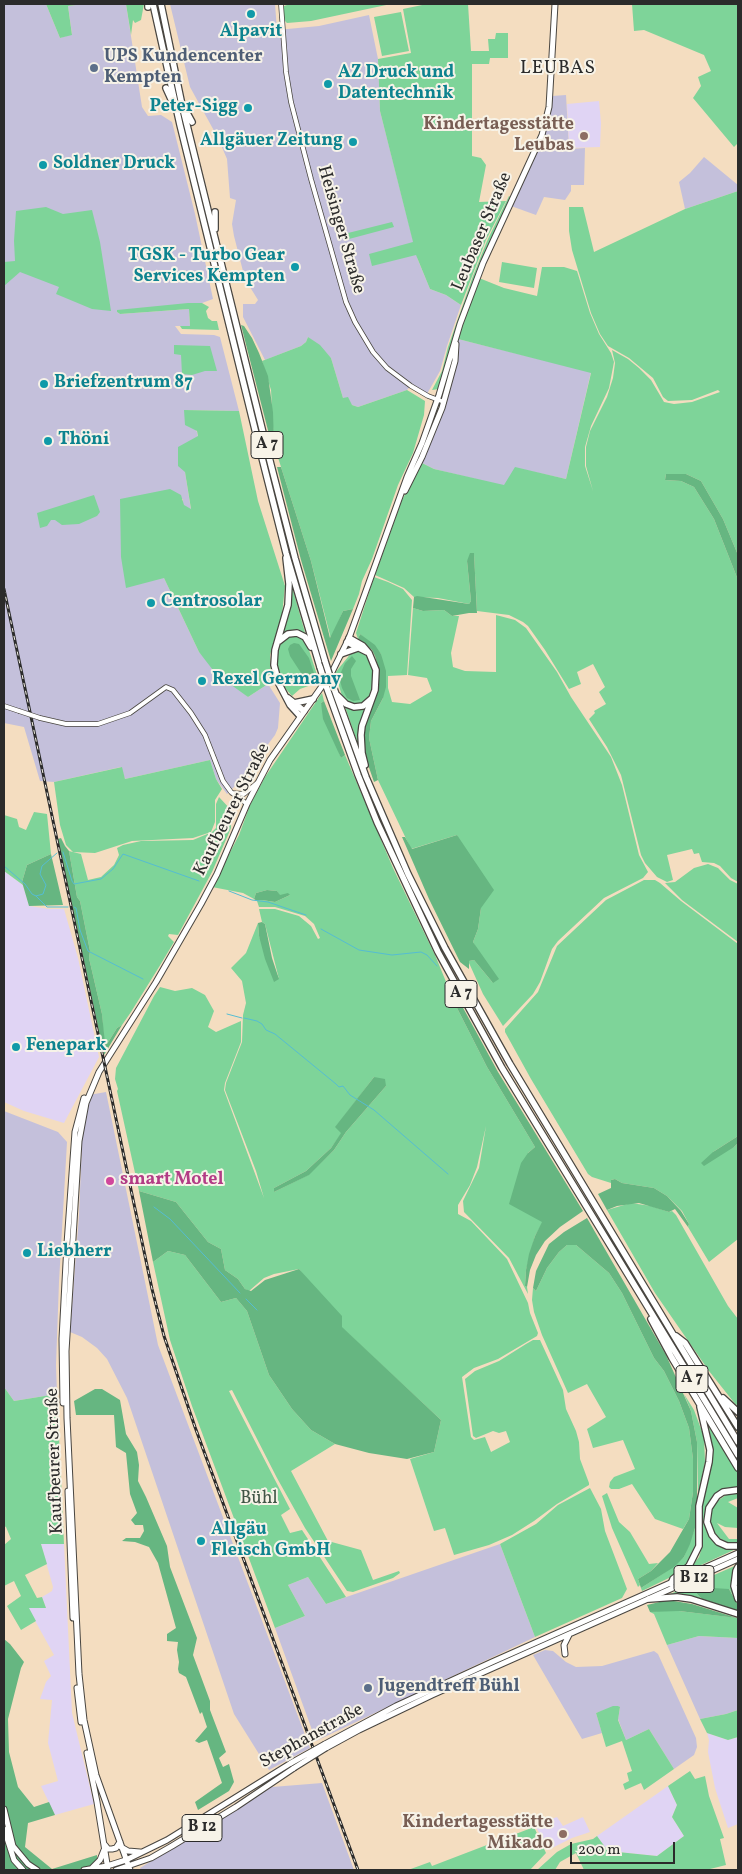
<!DOCTYPE html>
<html>
<head>
<meta charset="utf-8">
<style>
	body { margin:0 }
	#map { position:relative; width:742px; height:1874px; overflow:hidden; background:#f4ddc0; font-family:Vollkorn,serif }
	canvas { display:block }
	.frame { position:absolute; inset:0; border:5px solid #2b2b2b; pointer-events:none }
	.scale { position:absolute; left:570px; top:1842px; width:105px; height:22px; box-sizing:border-box; border:2px solid #2b2b2b; border-top:0; padding-left:6px; font-size:15px; line-height:18px; white-space:nowrap; color:#2b2b2b; -webkit-text-stroke:4px #f7f3e8; paint-order:stroke }
</style>
</head>
<body>
<div id="map">
<canvas width="742" height="1874"></canvas>
<div class="frame"></div>
<div class="scale">200 m</div>
</div>
<script>
const ctx = document.querySelector('canvas').getContext('2d');
ctx.lineJoin = 'round';
function paint(path, color) {
  ctx.fillStyle = color;
  ctx.fill(path, 'evenodd');
}
function shape(rows) {
  const path = new Path2D();
  for (const r of rows) {
    path.moveTo(r[0], r[1]);
    for (let i = 2; i < r.length; i += 2) path.lineTo(r[i], r[i + 1]);
  }
  return path;
}
function trace(path, color, width, dash) {
  ctx.strokeStyle = color;
  ctx.lineWidth = width;
  ctx.lineCap = dash ? 'butt' : 'round';
  ctx.setLineDash(dash || []);
  ctx.stroke(path);
}
function label(font, color, halo, rows, align = 'center') {
  ctx.font = font + ' Vollkorn,serif';
  ctx.lineWidth = 4;
  ctx.setLineDash([]);
  ctx.textBaseline = 'middle';
  ctx.strokeStyle = halo;
  ctx.fillStyle = color;
  for (const [text, x, y, turn = 0] of rows) {
    ctx.save();
    ctx.translate(x, y);
    ctx.rotate((+turn || 0) * Math.PI / 180);
    ctx.textAlign = isNaN(turn) ? turn : align;
    if (halo) ctx.strokeText(text, 0, 0);
    ctx.fillText(text, 0, 0);
    ctx.restore();
  }
}
paint(shape([
	[599,101,601,123,600,147,569,148,567,104],
	[4,871,23,885,29,906,49,909,64,909,78,958,99,1057,64,1123,24,1111,4,1102],
	[41,1544,64,1544,72,1713,94,1804,55,1815,41,1786,58,1781,48,1743,52,1700,40,1699,46,1682,51,1676,44,1661,54,1655,28,1608,46,1608,42,1597,52,1591,53,1587],
	[707,1733,728,1740,738,1737,738,1824,728,1828,715,1788,708,1752,709,1740],
	[668,1786,677,1805,672,1817,684,1836,657,1856,608,1851,597,1836],
	[557,1817,563,1826,583,1817,590,1832,572,1838,548,1850,535,1825]
]), '#e0d4f4');
paint(shape([
	[4,4,46,4,60,38,72,34,68,6,83,4,126,4,142,107,148,116,161,115,172,122,195,214,213,299,202,303,117,312,120,314,189,309,190,326,175,326,181,334,214,335,220,337,239,411,184,410,197,432,198,437,185,472,191,510,183,505,183,499,121,499,121,557,164,578,199,652,248,697,268,684,280,703,278,728,275,735,242,779,227,794,216,779,210,760,125,779,121,767,54,782,40,781,24,727,4,723],
	[170,4,275,4,277,30,319,26,369,15,378,59,380,111,418,260,430,289,446,295,461,305,447,346,440,371,427,394,412,384,407,390,358,407,352,405,343,398,331,358,308,337,306,342,301,346,265,360,243,317,243,304,255,304,258,300,245,279,234,236,232,224,236,200,230,198,227,159,218,138,190,87],
	[566,95,569,149,585,148,584,185,571,185,571,191,565,200,544,197,536,215,511,206,544,136,552,96],
	[704,157,738,185,738,191,685,209,679,182,690,173],
	[458,339,591,372,566,479,516,468,504,486,434,469,422,463,445,403],
	[106,1092,158,1345,310,1748,269,1770,234,1714,127,1398,107,1359,97,1348,82,1337,70,1332,79,1215,83,1118,89,1095],
	[4,1111,58,1132,67,1142,59,1282,56,1365,57,1394,14,1401,4,1387],
	[500,1544,535,1637,316,1741,275,1628,305,1616,288,1585,308,1577,326,1604],
	[699,1636,738,1638,738,1710,726,1714,700,1719,667,1645],
	[545,1650,553,1651,566,1662,576,1667,602,1666,654,1651,658,1654,696,1738,697,1747,694,1755,674,1769,649,1729,626,1740,618,1719,620,1708,618,1706,596,1713,602,1733,582,1739,533,1655],
	[322,1783,354,1870,141,1870,140,1868,272,1787]
]), '#c4c0db');
paint(shape([
	[46,4,83,4,68,6,72,35,60,38],
	[126,4,144,4,141,20,135,23,133,20,131,35],
	[290,4,391,4,311,21,287,23,284,20,284,6],
	[427,4,468,4,471,51,489,51,488,39,495,39,496,33,508,33,508,58,490,58,489,64,472,64,472,156,481,158,486,165,479,202,506,201,486,240,461,305,446,295,430,289,416,255,372,266,369,254,413,242,380,111,378,59,411,53,403,9],
	[632,4,738,4,738,143,734,147,693,98,701,86,698,77,711,71,704,55,644,30,634,31],
	[401,12,409,51,382,56,374,17],
	[738,191,738,555,723,519,701,481,686,474,666,474,665,480,681,481,694,487,714,519,738,580,738,882,731,878,720,866,714,863,702,862,699,853,694,854,692,849,667,855,673,880,667,882,657,877,645,863,641,855,621,775,607,747,589,719,595,713,594,711,606,704,599,692,605,687,593,664,577,672,581,684,569,689,545,650,528,626,523,622,509,615,477,611,474,554,467,561,471,601,469,604,438,598,414,597,404,588,375,575,402,500,422,463,434,469,504,485,515,467,566,479,591,373,458,339,479,278,504,288,537,296,542,267,564,267,577,271,590,313,599,334,611,353,614,362,609,388,591,426,585,447,585,466,593,491,586,466,586,447,590,431,607,397,613,378,615,363,612,350,628,359,639,368,651,380,664,402,674,404,692,402,720,392,718,390,692,400,668,401,663,397,653,378,629,358,608,346,600,334,591,313,572,250,569,231,569,207,583,207,594,252,685,209],
	[509,196,511,197,481,263,439,389,432,390,442,371,448,347,473,276,487,241],
	[46,207,63,214,92,210,100,242,111,311,92,309,56,294,59,287,20,272,4,286,4,262,15,261,14,241,16,211],
	[392,222,394,227,349,239,348,233],
	[502,262,537,268,534,288,499,282],
	[188,303,202,303,209,307,206,311,208,318,212,321,217,321,219,330,182,329,180,326,190,326,189,309,120,314,117,312,117,310],
	[308,337,320,345,331,358,343,398,348,397,352,405,358,407,407,390,425,401,424,415,413,453,398,485,372,559,362,581,359,594,353,609,343,611,331,639,311,561,274,445,271,390,262,361,301,346,306,342],
	[174,345,210,346,217,371,205,371,192,375,182,374,181,355,174,354],
	[184,410,239,411,258,501,285,586,282,615,270,655,271,678,268,684,248,697,216,674,199,652,164,578,126,588,121,557,120,499,170,489,181,495,184,505,191,509,185,472,178,466,178,447,198,436,197,431,185,425],
	[94,495,100,512,97,516,79,524,62,525,55,520,51,520,47,526,40,528,37,513],
	[374,577,388,582,403,589,412,600,407,675,388,676,388,688,392,702,410,704,432,691,427,678,408,675,413,608,423,611,444,610,452,616,459,616,451,653,453,667,465,671,496,672,496,615,515,620,526,628,557,672,571,697,611,757,622,785,639,855,648,872,643,878,604,898,558,941,552,949,540,982,533,994,503,1026,483,994,469,963,469,961,474,960,493,983,473,942,478,929,481,908,457,835,411,849,378,780,369,738,371,721,383,698,381,654,360,634,358,639,356,633],
	[291,583,306,636,287,632,282,635],
	[297,635,303,639,308,647,318,678,314,684,300,689,292,696,285,688,279,677,277,654,279,645,283,640,289,636],
	[360,651,367,655,372,664,373,682,369,698,362,704,358,705,348,703,343,699,335,673,352,652],
	[322,693,324,701,321,703,341,758,345,755,393,868,435,955,456,1006,487,1067,535,1147,528,1153,543,1222,535,1236,526,1270,525,1286,527,1287,528,1294,509,1258,464,1212,463,1201,479,1168,486,1126,477,1167,470,1185,458,1205,458,1214,471,1221,507,1259,528,1303,530,1313,538,1333,537,1336,498,1359,474,1368,462,1377,471,1437,474,1440,485,1437,491,1452,510,1442,506,1431,499,1433,493,1431,476,1438,473,1436,465,1379,475,1371,499,1361,526,1344,533,1340,540,1340,563,1390,566,1409,576,1431,579,1442,580,1459,589,1483,589,1485,557,1504,534,1521,512,1535,489,1545,454,1555,445,1528,434,1531,410,1459,434,1452,441,1420,341,1327,299,1269,274,1274,264,1278,249,1291,245,1289,238,1279,225,1270,221,1249,208,1242,176,1202,139,1191,117,1091,118,1089,115,1079,116,1068,154,996,160,987,175,991,192,988,205,995,214,1011,208,1027,216,1032,241,1021,241,1042,225,1083,224,1090,264,1198,256,1171,225,1090,226,1083,242,1042,243,1015,246,1003,242,981,231,968,246,953,258,923,259,936,279,979,265,924,262,922,259,909,275,909,299,916,311,926,318,939,320,938,314,924,305,916,275,907,259,907,257,901,262,900,275,902,290,895,279,895,277,891,267,890,256,893,254,899,243,893,212,887,239,835,250,805,265,777],
	[374,1077,386,1086,346,1132,334,1150,308,1175,274,1192,274,1188,306,1171,331,1148,342,1133,336,1127],
	[344,704,367,705,360,724,358,744],
	[210,760,216,779,222,789,215,800,215,822,211,832,193,838,132,841,95,853,73,852,66,845,60,825,54,782,122,767,125,779],
	[219,797,231,810,231,828,212,872,178,935,169,934,168,936,174,942,159,967,131,1012,122,1025,117,1028,107,1044,104,1043,102,1014,89,958,90,951,80,901,77,897,69,851,81,854,88,880,101,877,114,865,119,855,117,848,123,845,141,841,193,840,212,832,216,828,216,804],
	[34,812,47,814,51,854,27,865,22,882,23,885,4,871,4,815,17,819,19,827,26,830],
	[708,864,718,868,730,880,738,884,738,942,682,900,665,883,675,882,694,868],
	[644,880,655,880,660,883,681,901,738,944,738,1136,713,1152,734,1147,738,1143,738,1239,709,1262,688,1227,689,1224,682,1211,667,1196,654,1188,622,1183,615,1179,611,1180,611,1183,592,1177,588,1174,531,1079,505,1032,505,1029,538,992,557,946,606,900],
	[631,1203,651,1206,669,1212,672,1211,676,1215,728,1306,738,1319,738,1404,736,1405,709,1371,655,1293,607,1210],
	[567,1245,576,1245,609,1273,622,1293,654,1358,664,1371,679,1401,689,1428,693,1459,693,1492,689,1519,683,1529,655,1519,632,1484,619,1489,611,1489,609,1487,610,1482,614,1477,635,1469,623,1440,593,1448,587,1429,606,1417,587,1384,568,1393,542,1335,534,1312,532,1300,533,1288,536,1291,547,1268,559,1252],
	[168,1251,185,1255,221,1302,236,1298,247,1311,269,1375,292,1409,311,1430,335,1444,291,1471,328,1541,361,1550,373,1580,399,1571,400,1573,393,1578,353,1592,347,1591,305,1528,277,1478,232,1390,229,1391,290,1509,281,1515,290,1533,302,1530,346,1597,326,1604,308,1577,288,1585,305,1616,275,1628,192,1406,170,1340,153,1262],
	[4,1387,14,1401,57,1394,64,1544,41,1544,47,1564,25,1575,37,1598,42,1597,46,1608,29,1608,36,1621,21,1630,7,1606,21,1596,14,1581,4,1586,4,1545,11,1539,6,1527,4,1526],
	[684,1394,694,1410,704,1437,705,1462,698,1496,697,1442,691,1411],
	[709,1427,738,1473,738,1487,726,1488,712,1497,707,1505,705,1524,726,1548,736,1549,688,1571,699,1557,702,1547,702,1506,712,1462],
	[590,1488,601,1509,605,1531,627,1589,622,1598,535,1637,500,1544,536,1524,558,1505],
	[607,1493,619,1522,630,1532,649,1564,658,1563,651,1571,638,1579,640,1585,638,1587,612,1528,602,1496],
	[733,1493,738,1493,738,1498,728,1502,738,1508,738,1528,725,1527,717,1523,729,1539,738,1539,738,1543,736,1543,727,1542,719,1538,713,1531,710,1524,712,1508,716,1502,726,1495],
	[697,1514,698,1531,695,1545,692,1555,686,1564,673,1576,642,1591,641,1588,664,1573,684,1557,695,1528],
	[737,1565,732,1577,734,1597,729,1589,710,1590,697,1594,702,1599,692,1596,668,1595],
	[658,1611,679,1611,738,1618,738,1638,699,1636,667,1645,654,1614,650,1612],
	[613,1706,618,1706,620,1707,618,1720,626,1740,649,1729,674,1769,644,1790,641,1783,625,1790,623,1784,629,1781,627,1773,632,1771,622,1741,606,1747,596,1713],
	[738,1710,738,1737,728,1740,707,1733,700,1719,726,1714],
	[690,1771,695,1779,705,1776,709,1796,724,1838,720,1839,726,1865,706,1870,584,1870,576,1853,560,1862,555,1870,537,1870,557,1852,571,1844,593,1839,597,1836,608,1851,657,1856,684,1836,672,1817,677,1805,668,1786],
	[534,1827,546,1853,530,1870,408,1870,430,1862,432,1866]
]), '#7ed499');
paint(shape([
	[241,325,244,326,252,338,259,353,268,376,273,412,274,445,272,446],
	[277,467,281,467,311,561,330,638,343,611,353,609,331,661,301,560],
	[666,474,686,474,701,481,723,519,738,555,738,580,714,519,694,487,681,481,665,480],
	[470,553,474,553,477,613,469,613,452,616,444,610,423,611,413,608,414,597,417,596,469,604,471,601,467,561],
	[360,634,375,645,381,654,386,671,386,687,383,698,371,721,369,738,378,780,374,782,364,753,363,727,377,691,379,670,375,656,372,650,358,639],
	[294,643,299,644,309,658,314,673,314,677,310,679,303,676,290,656,288,649,290,645],
	[352,656,356,661,351,669,351,676,360,700,353,701,347,698,342,688,339,677,345,663],
	[324,701,345,755,341,758,323,719,321,703],
	[457,835,494,890,481,908,478,929,473,942,499,979,493,983,474,960,469,961,469,969,460,962,429,899,402,837,405,837,412,849],
	[61,838,65,846,69,851,77,897,80,901,90,951,89,958,102,1014,105,1043,107,1044,117,1028,122,1025,104,1055,58,839],
	[51,854,63,905,29,906,22,882,27,865],
	[267,890,277,891,280,895,288,893,290,895,275,902,262,900,257,901,254,899,256,893],
	[262,922,265,924,272,958,279,979,274,982,265,959,259,936,258,923],
	[461,1004,498,1072,583,1211,560,1227,545,1241,536,1255,530,1270,527,1287,525,1286,526,1270,529,1254,535,1236,542,1222,509,1204,521,1163,528,1153,535,1147,487,1067,456,1006],
	[374,1077,385,1079,386,1086,346,1132,334,1150,309,1175,274,1192,274,1188,306,1171,331,1148,341,1133,335,1127],
	[738,1136,738,1143,734,1147,704,1166,701,1163,713,1152],
	[615,1179,622,1183,654,1188,667,1196,681,1211,689,1224,688,1227,675,1209,669,1212,639,1203,617,1206,607,1210,598,1194,611,1188,611,1180],
	[139,1191,176,1202,208,1242,221,1249,225,1270,238,1279,245,1289,251,1291,265,1280,299,1269,342,1316,342,1327,441,1420,434,1452,407,1459,369,1453,335,1444,311,1430,292,1409,269,1375,247,1311,236,1298,221,1302,185,1255,168,1251,153,1262],
	[587,1218,666,1355,691,1411,697,1442,697,1514,695,1528,690,1544,684,1557,674,1567,641,1588,638,1579,651,1571,670,1552,689,1519,693,1492,693,1459,689,1428,679,1401,664,1371,654,1358,622,1293,609,1273,576,1245,567,1245,559,1252,547,1268,536,1291,533,1288,536,1271,549,1244,564,1232],
	[95,1389,102,1389,120,1400,126,1434,137,1452,139,1465,138,1481,146,1497,167,1546,170,1567,197,1638,193,1655,210,1701,210,1710,226,1752,219,1758,223,1767,229,1764,234,1782,229,1791,198,1810,195,1802,222,1783,207,1740,199,1743,195,1741,207,1727,202,1712,200,1714,186,1677,179,1673,178,1669,179,1662,177,1650,178,1642,167,1641,167,1634,176,1628,158,1563,149,1547,135,1542,122,1541,126,1538,140,1538,144,1531,143,1525,135,1525,131,1520,137,1513,130,1494,126,1453,116,1447,114,1415,76,1415,74,1401],
	[713,1588,729,1589,738,1605,738,1611,702,1599,697,1594,697,1590,710,1590],
	[668,1600,692,1604,737,1618,679,1611,650,1612,647,1605],
	[4,1639,10,1644,24,1662,21,1668,8,1719,9,1752,18,1787,34,1807,49,1802,55,1815,28,1823,25,1847,52,1869,97,1855,97,1870,4,1870]
]), '#66b681');
trace(shape([
	[63,852,72,881,74,884,101,879,113,869,123,854,199,881],
	[4,866,25,884,32,894,36,896,43,894,46,885,40,874,42,866,57,853],
	[229,891,252,900,268,902,306,915],
	[36,896,47,907,68,907],
	[74,907,76,908,80,930,88,951,143,979],
	[321,929,359,950,392,955,421,952,427,955,437,966],
	[227,1014,242,1018],
	[244,1018,257,1021,262,1024,266,1030,275,1034,336,1084,339,1087,343,1086,350,1095,374,1110,448,1174],
	[154,1207,170,1219,240,1293],
	[246,1299,257,1310]
]), '#55bdd2', 1);
const minor = shape([
	[281,4,286,72,291,102,311,179,346,302,355,322,373,352,387,368,411,386,428,396,444,402],
	[4,706,19,711],
	[40,718,66,724,98,724,130,713,166,687,173,690,191,713,205,735,223,781,231,792,247,804],
	[232,793,244,794,257,783]
]);
const major = shape([
	[405,491,422,457,442,408,455,361,456,344],
	[63,1403,62,1339,67,1244,75,1132,84,1098],
	[68,1491,73,1618],
	[565,1654,564,1645,569,1635],
	[77,1688,81,1722],
	[325,1744,396,1706,492,1662,738,1553],
	[326,1748,359,1730,432,1695,738,1559],
	[87,1753,97,1802,108,1870],
	[4,1809,13,1846,28,1864,37,1870],
	[4,1829,14,1860,23,1870],
	[105,1845,108,1849,112,1849,116,1848,120,1842],
	[121,1847,128,1851,140,1852],
	[92,1868,100,1860,104,1850],
	[84,1870,107,1866,126,1860,167,1840,291,1763],
	[116,1870,151,1858,172,1846,236,1807,294,1768],
	[130,1870,96,1775,84,1720,79,1674,67,1418,66,1351,79,1141,86,1103,99,1072,156,982,201,904,217,874,247,804,270,760,332,672,349,638,407,477,422,443,439,395,460,324,483,263,542,135,549,107,555,4]
]);
const highway = shape([
	[153,4,180,125,260,450,286,553,320,667],
	[161,4,182,105,271,465,295,558,325,661],
	[148,7,148,4],
	[166,88,171,99],
	[186,111,192,122],
	[215,212,215,229],
	[286,558,289,584,288,605,275,650,274,665,279,684,290,705,300,716],
	[349,638,363,646,369,653,376,670,375,690,362,726,361,735,362,753,365,765],
	[279,641,288,634,297,633,305,637,311,647],
	[347,642,367,652],
	[341,654,358,648],
	[325,683,358,775,377,822,438,952,502,1068,738,1455],
	[332,683,366,777,408,874,445,948,510,1064,738,1442],
	[337,695,346,704,354,707,363,706,371,699],
	[288,698,304,711],
	[294,703,313,699],
	[651,1319,672,1358,738,1468],
	[676,1336,685,1343,738,1427],
	[723,1398,738,1412],
	[738,1490,723,1492,717,1496,709,1508,707,1522,712,1535,718,1542,727,1546,738,1546],
	[738,1567,736,1571,734,1586,738,1599],
	[671,1584,673,1579,689,1566,699,1546,699,1506,709,1462,710,1450,700,1407],
	[649,1599,677,1597,691,1599,738,1614]
]);
trace(minor, '#494641', 5.5);
trace(major, '#494641', 7);
trace(highway, '#494641', 8);
trace(minor, '#fff', 4);
trace(major, '#fff', 5);
trace(highway, '#fff', 5.5);
const rail = shape([
	[4,589,152,1289,164,1336,195,1427,358,1870]
]);
trace(rail, '#2b2b2b', 3);
trace(rail, '#f7f3e8', 1, [4]);
const minorBridge = shape([
	[19,711,40,718]
]);
const majorBridge = shape([
	[291,1763,325,1744],
	[294,1768,326,1748]
]);
const highwayBridge = shape([
	[325,661,332,683],
	[320,667,325,683]
]);
trace(minorBridge, '#494641', 5.5, []);
trace(majorBridge, '#494641', 7, []);
trace(highwayBridge, '#494641', 8, []);
trace(minorBridge, '#fff', 4);
trace(majorBridge, '#fff', 5);
trace(highwayBridge, '#fff', 5.5);
for (const [x, y, r, color] of [
	[251,14,5,"#0f9aa8"],
	[94,68,5,"#5c6f8a"],
	[328,84,5,"#0f9aa8"],
	[248,108,5,"#0f9aa8"],
	[584,136,5,"#8d6e63"],
	[353,142,5,"#0f9aa8"],
	[43,165,5,"#0f9aa8"],
	[295,267,5,"#0f9aa8"],
	[44,384,5,"#0f9aa8"],
	[48,441,5,"#0f9aa8"],
	[151,603,5,"#0f9aa8"],
	[202,681,5,"#0f9aa8"],
	[16,1047,5,"#0f9aa8"],
	[110,1181,5,"#d1479c"],
	[27,1253,5,"#0f9aa8"],
	[201,1541,5,"#0f9aa8"],
	[368,1688,5,"#5c6f8a"],
	[563,1834,5,"#8d6e63"]
]) {
  const dot = new Path2D();
  dot.arc(x, y, r, 0, 2 * Math.PI);
  ctx.fillStyle = color;
  ctx.fill(dot);
  trace(dot, '#f7f3e8', 2);
}
for (const [x, y, w] of [
	[267,445,32],
	[461,994,32],
	[692,1379,32],
	[694,1579,40],
	[202,1828,40]
]) {
  const box = new Path2D();
  box.roundRect(x - w / 2, y - 13.5, w, 27, 4);
  ctx.fillStyle = '#f7f3e8';
  ctx.fill(box);
  trace(box, '#2b2b2b', 1);
}
label('bold 16px', '#2b2b2b', null, [
	["A 7",267,445],
	["A 7",461,994],
	["A 7",692,1379],
	["B 12",694,1579],
	["B 12",202,1828]
]);
label('bold 18px', '#0d838f', '#f7f3e8', [
	["Alpavit",251,33,"center"],
	["AZ Druck und",338,74],
	["Datentechnik",338,95],
	["Peter-Sigg",238,108,"right"],
	["Allgäuer Zeitung",343,142,"right"],
	["Soldner Druck",53,165],
	["TGSK - Turbo Gear",285,257,"right"],
	["Services Kempten",285,278,"right"],
	["Briefzentrum 87",54,384],
	["Thöni",58,441],
	["Centrosolar",161,603],
	["Rexel Germany",212,681],
	["Fenepark",26,1047],
	["Liebherr",37,1253],
	["Allgäu",211,1531],
	["Fleisch GmbH",211,1552]
], 'left');
label('bold 18px', '#4e5e75', '#f7f3e8', [
	["UPS Kundencenter",104,58],
	["Kempten",104,79],
	["Jugendtreff Bühl",378,1688]
], 'left');
label('bold 18px', '#785e54', '#f7f3e8', [
	["Kindertagesstätte",574,126],
	["Leubas",574,147],
	["Kindertagesstätte",553,1824],
	["Mikado",553,1845]
], 'right');
label('18px', '#2b2b2b', '#f7f3e8', [
	["Heisinger Straße",340,230,74],
	["Leubaser Straße",483,232,-67],
	["Kaufbeurer Straße",233,810,-63],
	["Kaufbeurer Straße",56,1461,-92],
	["Stephanstraße",312,1737,-29]
]);
label('bold 18px', '#b23c85', '#f7f3e8', [
	["smart Motel",120,1181]
], 'left');
label('18px', '#405546', '#f7f3e8', [
	["Bühl",259,1500]
]);
ctx.letterSpacing = '1px';
label('19px', '#2b2b2b', '#f7f3e8', [
	["LEUBAS",558,70]
]);
ctx.letterSpacing = '0px';
</script>
</body>
</html>
